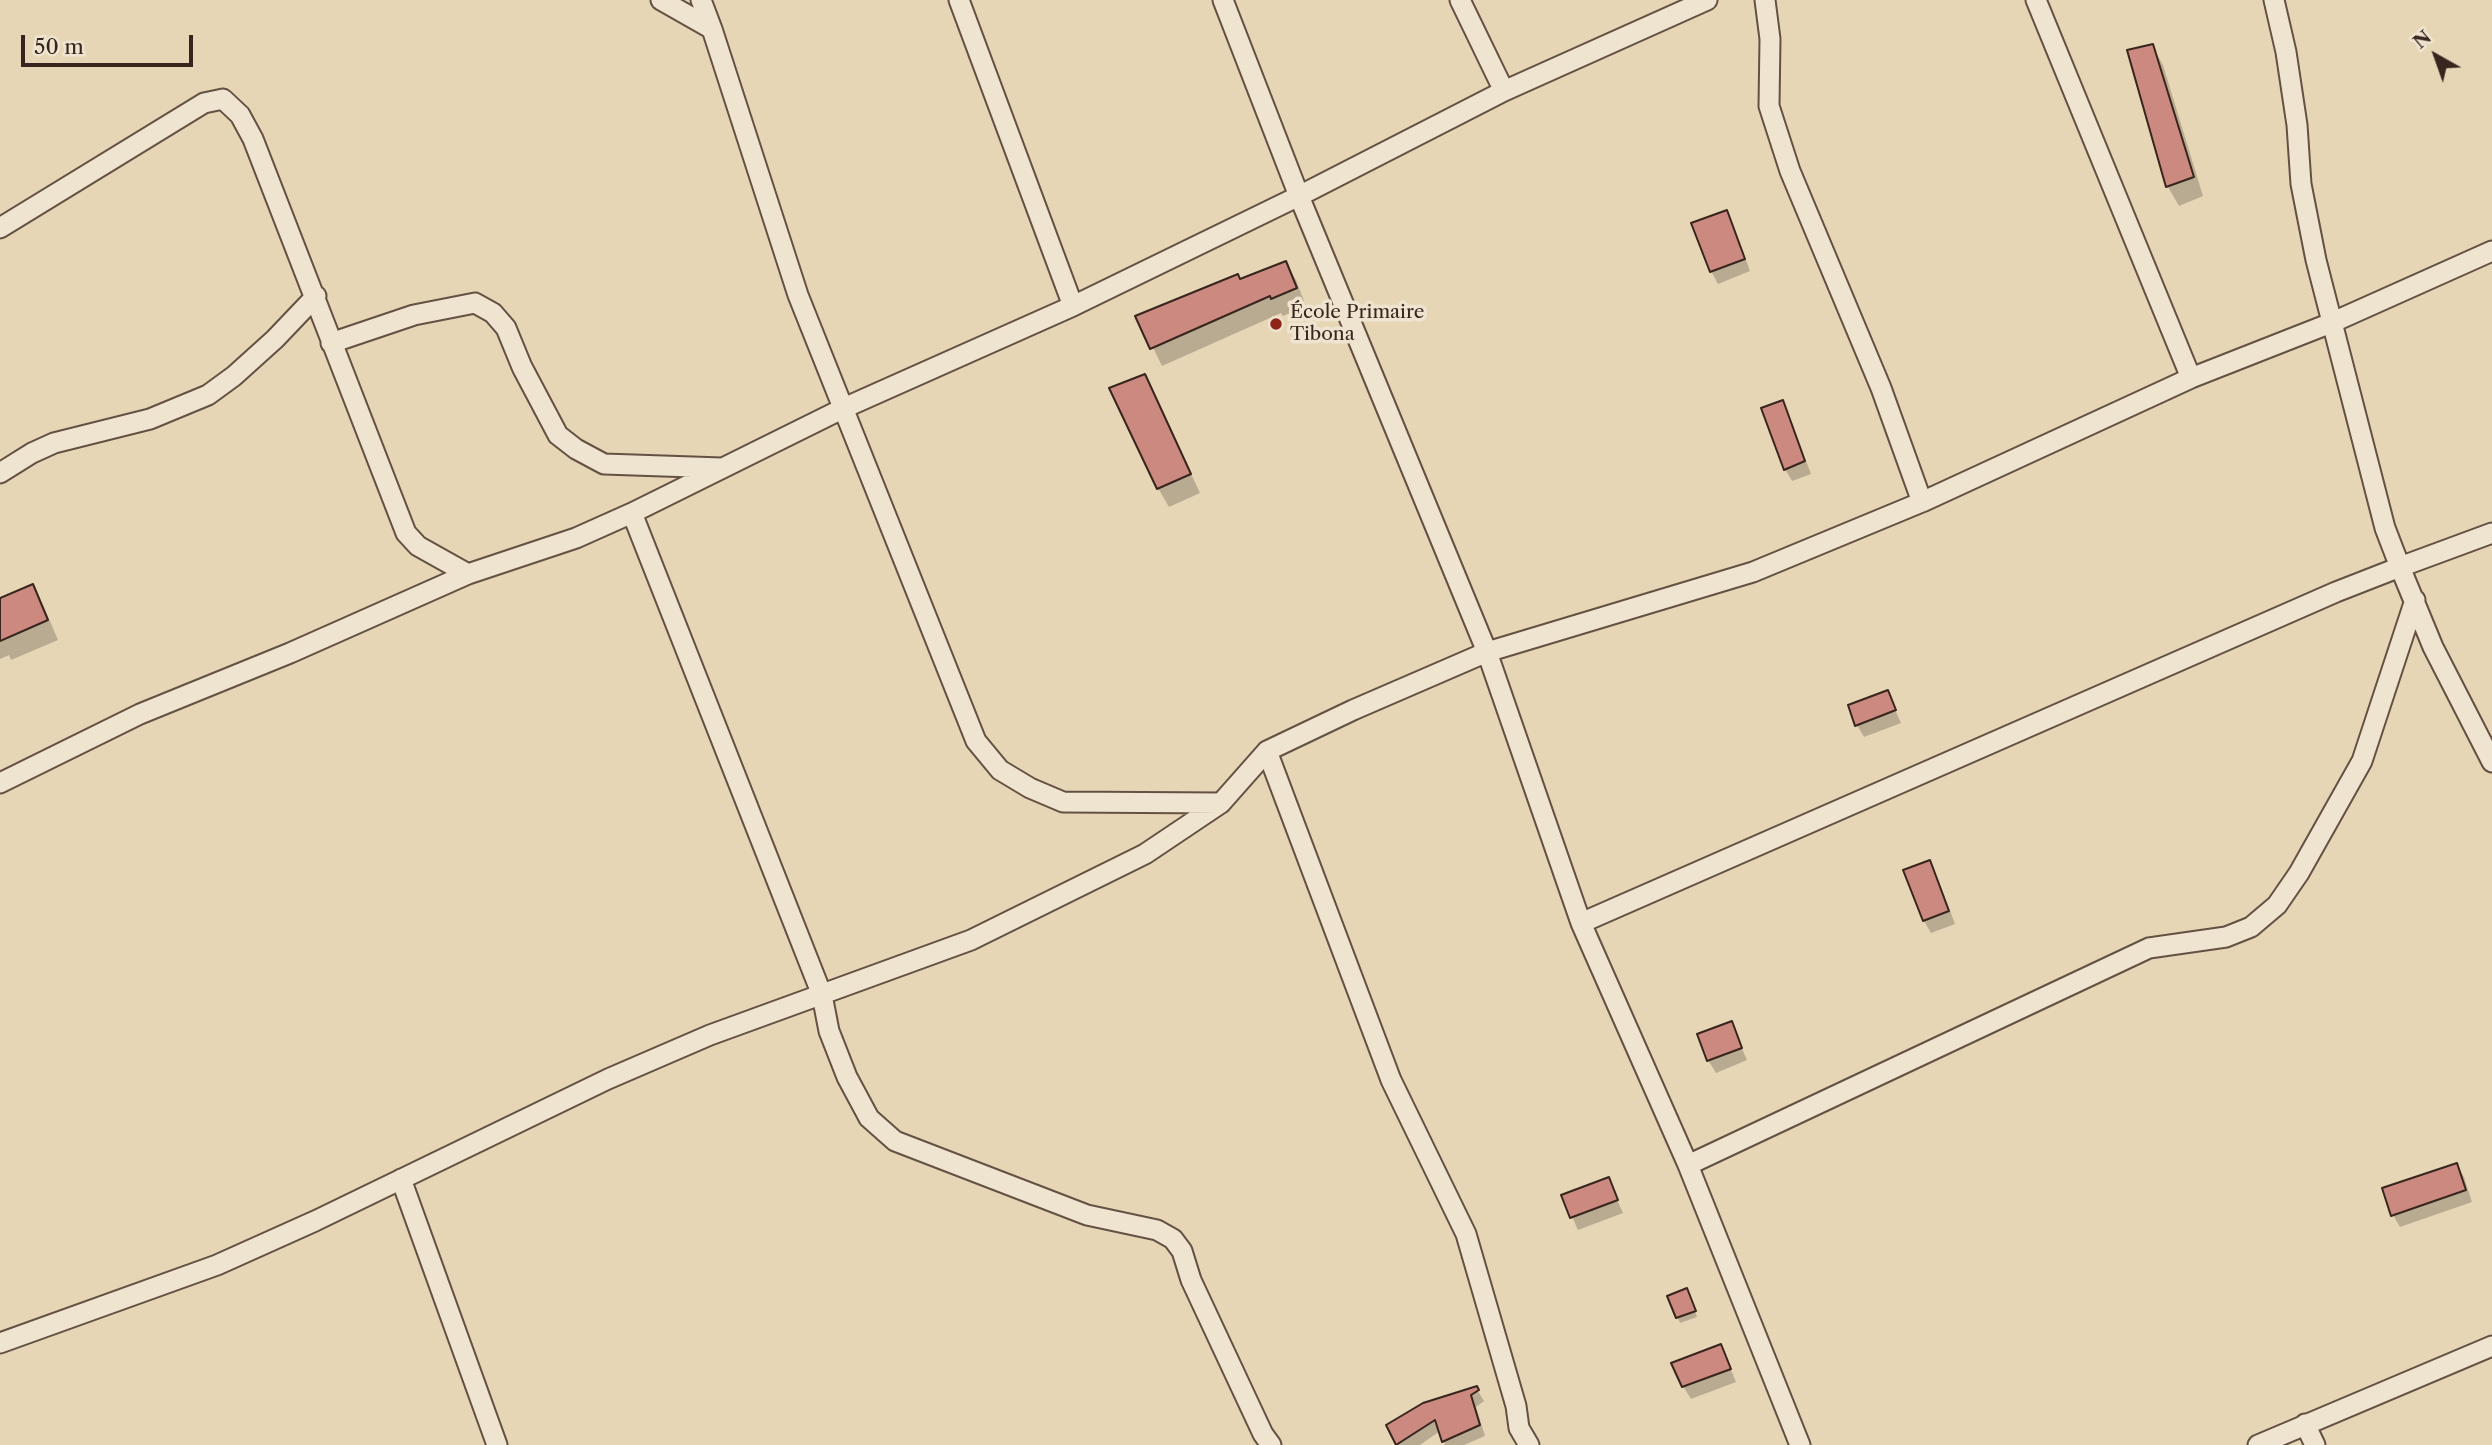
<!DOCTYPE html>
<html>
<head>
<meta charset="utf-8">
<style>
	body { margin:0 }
	#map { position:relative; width:2492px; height:1445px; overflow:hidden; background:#e6d6b6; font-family:"Libre Caslon Text",serif }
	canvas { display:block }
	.north { position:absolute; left:2401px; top:21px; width:70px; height:70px; -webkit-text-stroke:5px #efe4d0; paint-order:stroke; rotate:320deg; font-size:19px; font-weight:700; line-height:28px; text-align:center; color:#38251d }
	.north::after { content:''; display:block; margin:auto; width:24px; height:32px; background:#38251d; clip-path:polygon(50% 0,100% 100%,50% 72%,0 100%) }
	.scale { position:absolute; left:21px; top:35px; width:172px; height:32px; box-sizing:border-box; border:4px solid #38251d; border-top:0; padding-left:9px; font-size:21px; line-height:24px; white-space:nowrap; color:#38251d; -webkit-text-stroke:5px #efe4d0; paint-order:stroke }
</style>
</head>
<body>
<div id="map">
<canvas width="2492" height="1445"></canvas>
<div class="north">N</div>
<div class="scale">50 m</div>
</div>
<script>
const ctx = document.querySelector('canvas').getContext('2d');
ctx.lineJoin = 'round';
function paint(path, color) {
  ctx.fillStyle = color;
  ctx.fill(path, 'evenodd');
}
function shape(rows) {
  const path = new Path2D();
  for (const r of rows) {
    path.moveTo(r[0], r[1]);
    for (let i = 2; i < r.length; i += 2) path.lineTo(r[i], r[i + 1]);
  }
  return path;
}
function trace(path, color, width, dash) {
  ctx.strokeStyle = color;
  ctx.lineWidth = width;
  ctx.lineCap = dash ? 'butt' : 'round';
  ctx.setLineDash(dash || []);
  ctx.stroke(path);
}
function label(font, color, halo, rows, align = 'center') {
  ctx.font = font + ' "Libre Caslon Text",serif';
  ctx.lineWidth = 7;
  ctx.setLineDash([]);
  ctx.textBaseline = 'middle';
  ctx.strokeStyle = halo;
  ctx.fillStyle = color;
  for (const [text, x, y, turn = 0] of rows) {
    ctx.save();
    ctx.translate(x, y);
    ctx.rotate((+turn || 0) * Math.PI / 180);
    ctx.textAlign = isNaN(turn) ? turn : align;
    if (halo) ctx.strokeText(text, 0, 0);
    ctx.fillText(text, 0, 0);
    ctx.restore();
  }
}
paint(shape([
	[2152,46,2163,65,2203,196,2179,206,2168,187,2130,51],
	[1726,212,1733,225,1750,271,1718,284,1711,271],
	[1285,263,1296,280,1306,306,1283,316,1281,313,1162,366,1138,317],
	[1145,376,1200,493,1169,507,1158,488],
	[1782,402,1789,415,1811,474,1792,481,1785,469],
	[32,586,43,605,58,640,11,660,9,655,0,659,0,600],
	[1887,692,1901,723,1864,737,1857,725],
	[1929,862,1936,874,1955,924,1931,933,1924,921],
	[1731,1023,1747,1060,1716,1073,1708,1060],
	[2457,1165,2464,1177,2472,1202,2400,1227,2393,1215],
	[1608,1180,1623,1213,1578,1230,1563,1196],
	[1690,1296,1697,1317,1680,1323,1669,1297],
	[1721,1346,1736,1382,1691,1399,1683,1386],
	[1476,1388,1484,1401,1476,1407,1485,1436,1464,1445,1445,1445,1440,1431,1420,1445,1398,1445,1388,1426]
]), '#0003');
const building = shape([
	[2153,44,2194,177,2166,187,2127,50,2153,44],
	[1727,210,1745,259,1710,272,1691,223,1727,210],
	[1286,261,1297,288,1271,299,1270,296,1150,349,1135,316,1238,274,1240,279,1286,261],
	[1145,374,1191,474,1157,489,1109,388,1145,374],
	[1783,400,1805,461,1784,470,1761,408,1783,400],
	[33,584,48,620,0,641,0,598,33,584],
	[1888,690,1896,710,1855,726,1848,705,1888,690],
	[1930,860,1949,911,1923,921,1903,870,1930,860],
	[1732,1021,1742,1048,1707,1061,1697,1034,1732,1021],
	[2457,1163,2466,1190,2391,1216,2382,1188,2457,1163],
	[1609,1177,1618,1200,1570,1218,1561,1195,1609,1177],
	[1687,1288,1696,1311,1676,1318,1667,1296,1687,1288],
	[1721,1344,1731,1369,1682,1387,1671,1363,1721,1344],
	[1477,1386,1479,1390,1471,1395,1480,1425,1442,1442,1435,1420,1396,1445,1386,1425,1423,1403,1477,1386]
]);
paint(building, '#cc897f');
trace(building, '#38251d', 2);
const minor = shape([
	[661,0,712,29],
	[701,0,712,29,798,295,976,741,1000,770,1030,788,1063,802,1221,803],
	[959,0,1073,306],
	[1223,0,1299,196,1504,91,1707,0],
	[1460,0,1504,91],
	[1765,0,1770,39,1769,106,1790,171,1881,388,1922,502],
	[2036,0,2191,378],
	[2274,0,2286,52,2297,125,2301,184,2316,260,2385,528,2400,567,2492,533],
	[0,228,204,103,223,99,240,115,253,139,406,533,418,546,468,574],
	[331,343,414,315,475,303,493,313,506,328,522,367,558,435,576,449,604,464,722,468],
	[0,473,32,453,54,443,150,419,208,395,234,376,275,339,316,296],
	[632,513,822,995,829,1031,847,1077,869,1118,895,1141,1087,1215,1157,1230,1173,1239,1182,1251,1191,1280,1263,1434,1271,1445],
	[1267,751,1391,1080,1466,1234,1516,1406,1519,1428,1529,1445],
	[0,783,140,714,290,653,468,574,576,538,632,513,844,408,1073,306,1299,196,1487,652,1581,923,1688,1165,1800,1445],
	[1581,923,2336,592,2400,567,2433,647,2492,762],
	[1688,1165,2149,948,2226,937,2251,927,2277,905,2299,873,2362,761,2415,600],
	[401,1179,497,1445],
	[0,1343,217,1265,315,1221,608,1079,710,1035,971,940,1145,854,1221,803,1267,751,1353,710,1487,652,1753,572,1922,502,2191,378,2331,323,2492,251],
	[2305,1424,2315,1445],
	[2258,1445,2492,1346]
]);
trace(minor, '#645143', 23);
trace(minor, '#efe4d0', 19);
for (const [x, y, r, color] of [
	[1276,324,7,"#8f2418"]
]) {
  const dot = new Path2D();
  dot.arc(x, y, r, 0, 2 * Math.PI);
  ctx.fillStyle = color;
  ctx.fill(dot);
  trace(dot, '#efe4d0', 2.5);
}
label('19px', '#38251d', '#efe4d0', [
	["École Primaire",1290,313],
	["Tibona",1290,335]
], 'left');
</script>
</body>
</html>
